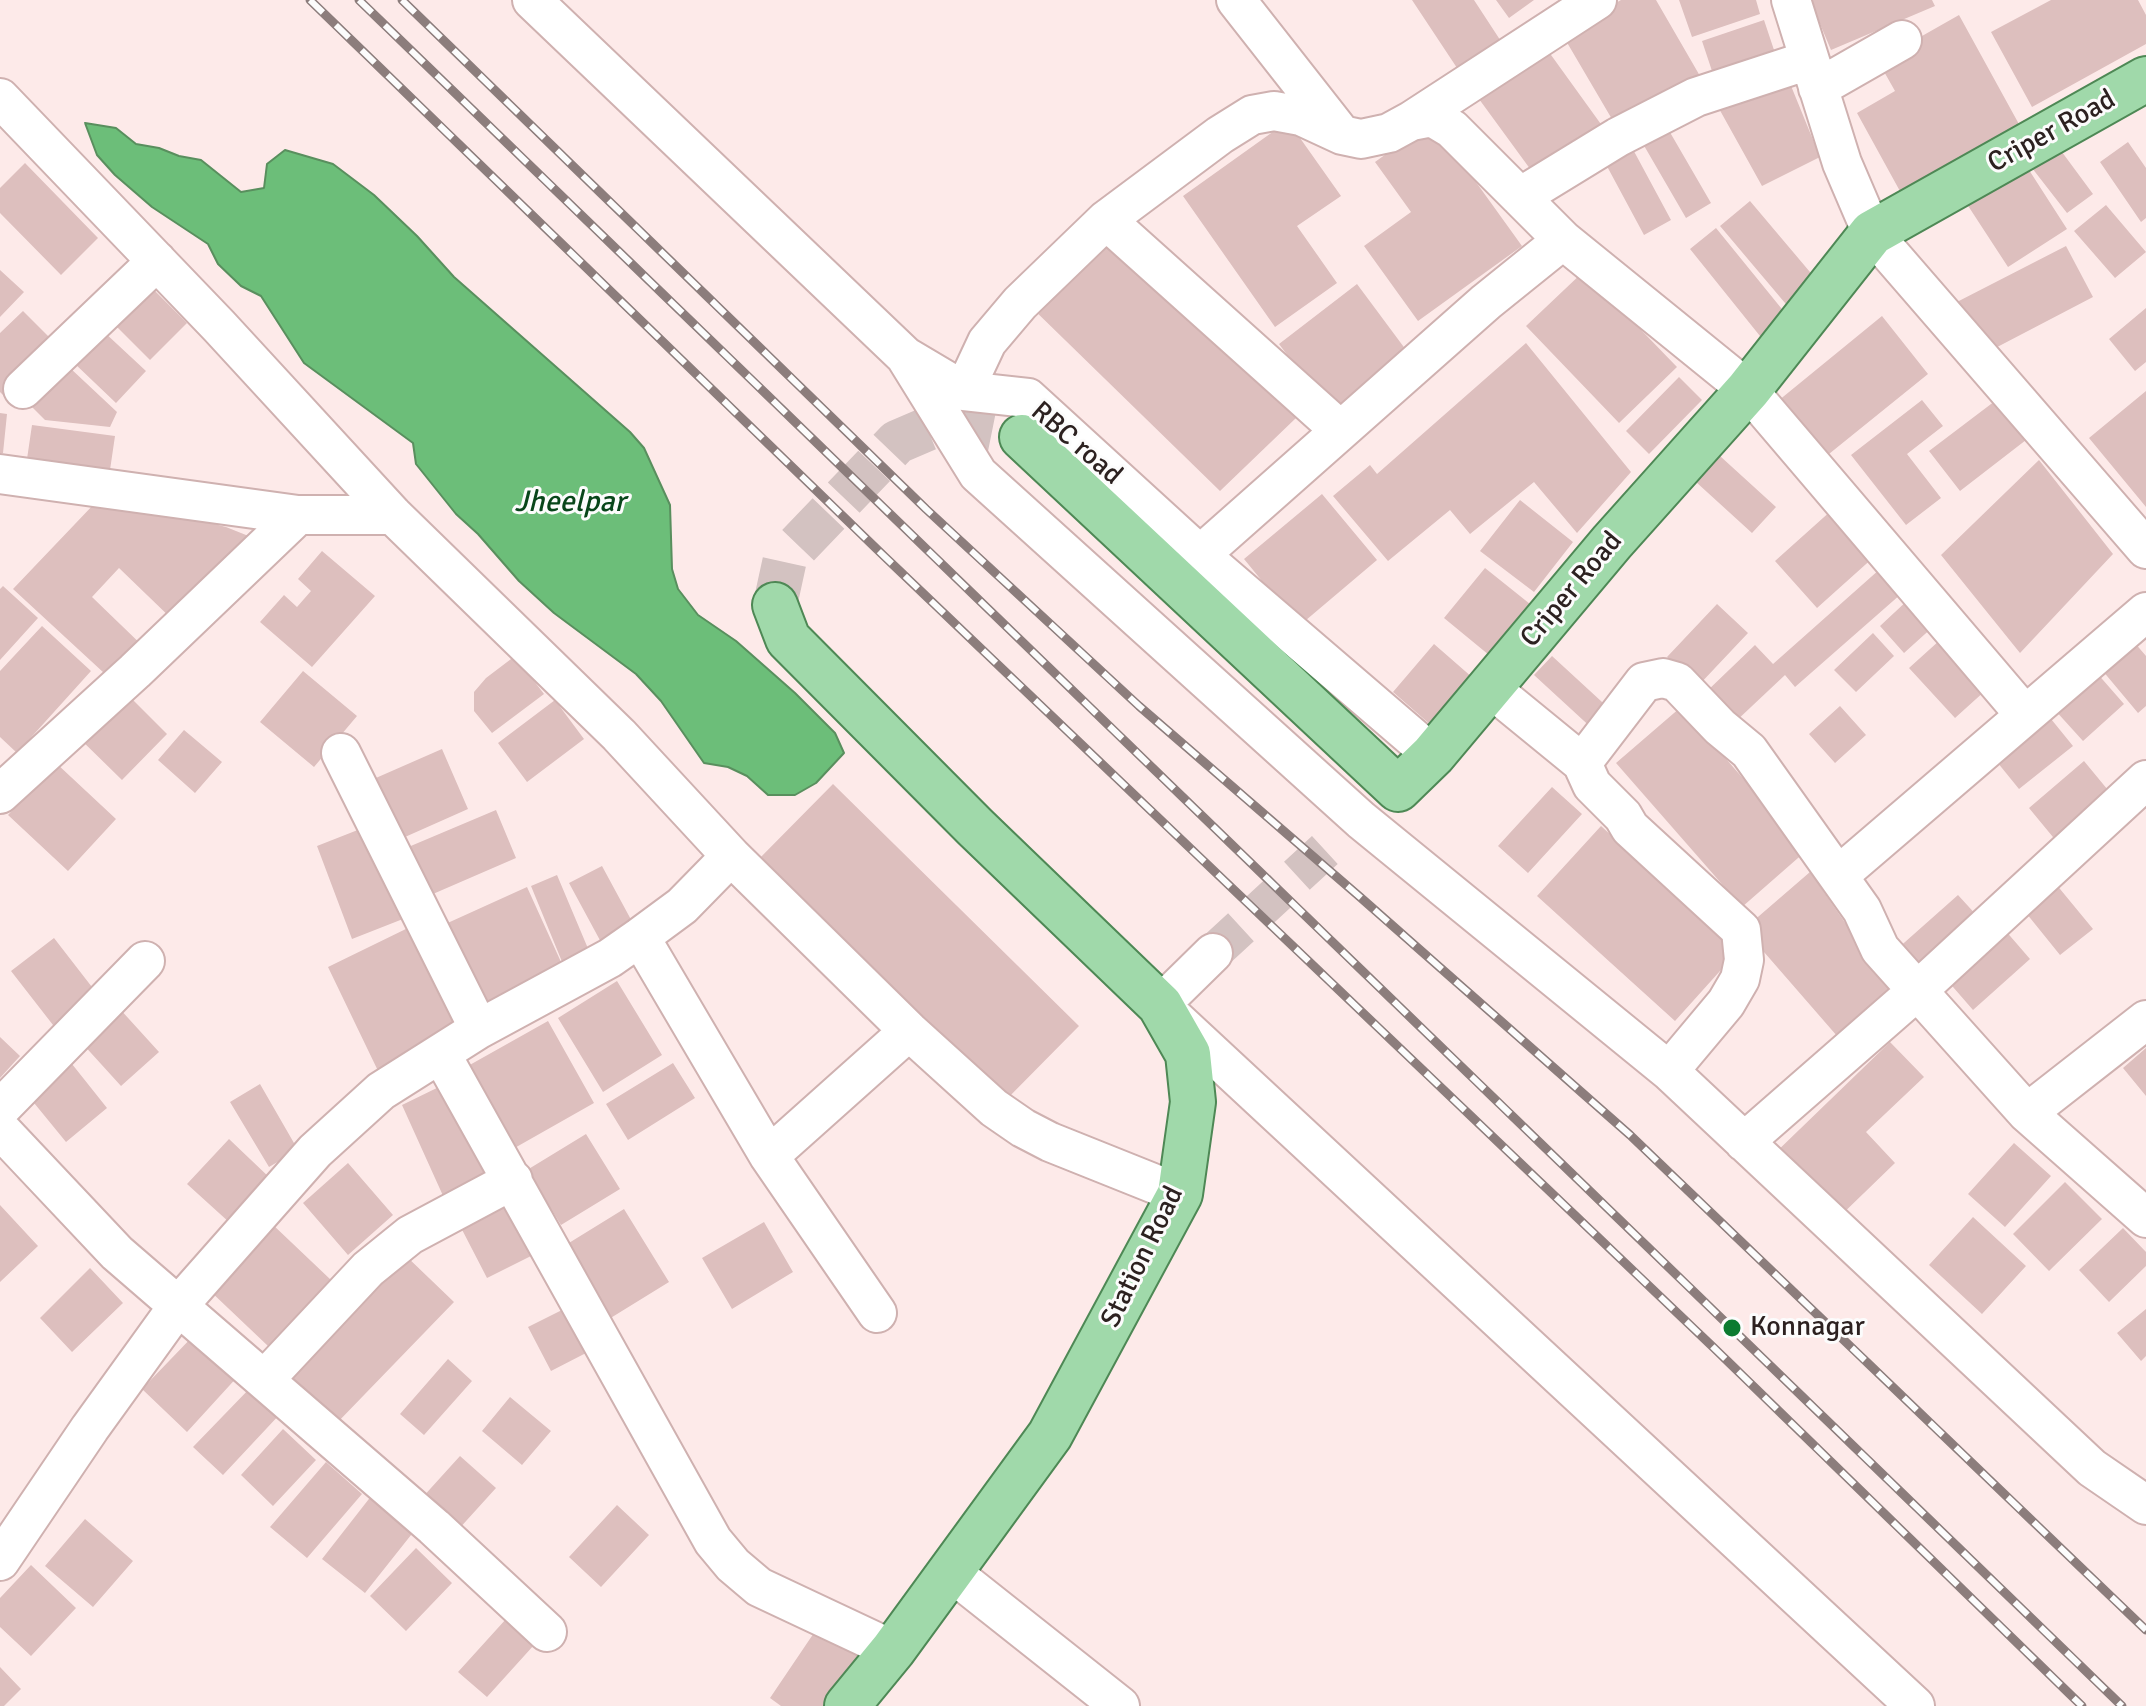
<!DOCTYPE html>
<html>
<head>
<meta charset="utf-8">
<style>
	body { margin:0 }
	canvas { display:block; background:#fdeae9 }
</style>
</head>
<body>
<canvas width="2146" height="1706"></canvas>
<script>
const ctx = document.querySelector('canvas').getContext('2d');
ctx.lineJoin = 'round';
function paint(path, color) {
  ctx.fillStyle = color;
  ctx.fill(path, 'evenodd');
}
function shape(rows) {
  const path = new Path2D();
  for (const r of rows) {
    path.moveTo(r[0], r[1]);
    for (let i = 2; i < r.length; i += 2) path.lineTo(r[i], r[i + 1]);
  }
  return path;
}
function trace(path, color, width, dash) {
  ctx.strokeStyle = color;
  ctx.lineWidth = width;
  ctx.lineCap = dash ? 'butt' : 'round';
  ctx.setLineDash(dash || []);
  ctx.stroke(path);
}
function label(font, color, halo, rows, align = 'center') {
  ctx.font = font + ' Signika,sans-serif';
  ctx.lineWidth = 6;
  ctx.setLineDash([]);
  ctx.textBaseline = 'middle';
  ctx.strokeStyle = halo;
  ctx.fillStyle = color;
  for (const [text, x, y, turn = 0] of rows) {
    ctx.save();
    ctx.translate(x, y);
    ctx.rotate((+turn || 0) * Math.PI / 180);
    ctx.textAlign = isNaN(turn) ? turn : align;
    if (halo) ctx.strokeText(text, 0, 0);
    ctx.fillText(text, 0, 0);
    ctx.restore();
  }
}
const water = shape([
	[85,123,116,128,136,144,159,148,179,156,201,160,241,192,264,188,267,164,285,150,333,164,374,195,417,236,454,277,630,432,644,448,670,505,672,569,678,589,698,615,736,641,795,693,835,733,844,753,816,783,795,795,768,795,747,776,728,767,704,763,661,701,636,674,554,613,519,581,478,534,456,514,416,464,413,443,304,363,261,296,241,286,218,264,208,244,152,207,115,175,97,155,85,123]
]);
paint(water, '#6cbe79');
trace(water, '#598f5e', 2);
paint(shape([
	[1412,0,1474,0,1508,52,1465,80],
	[1496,0,1534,0,1509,18],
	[1621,0,1656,0,1700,76,1616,126,1562,34],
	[1679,0,1756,0,1760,14,1692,37],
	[1810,0,1932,0,1935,6,1831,50],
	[2051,0,2138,0,2146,15,2146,44,2032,107,1991,32],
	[1959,15,2020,126,1901,193,1857,113,1895,91,1878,61],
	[1764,20,1780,68,1718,89,1702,41],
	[1546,48,1603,127,1536,177,1479,99],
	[1787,76,1820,157,1762,186,1717,105],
	[1288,121,1341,196,1297,226,1337,283,1275,327,1183,196],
	[1432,121,1522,246,1418,321,1364,246,1411,212,1375,162],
	[1664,122,1711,203,1686,218,1639,137],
	[1629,142,1671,220,1644,235,1602,157],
	[2128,142,2146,168,2146,218,2141,222,2100,162],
	[2059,148,2093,194,2067,213,2032,168],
	[2020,156,2067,229,2008,267,1961,195],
	[25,163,98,238,61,275,0,213,0,188],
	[1750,201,1826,291,1796,316,1720,226],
	[2106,205,2146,252,2115,278,2074,231],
	[1104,226,1296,418,1220,491,1027,303],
	[1716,228,1790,319,1764,341,1690,249],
	[2066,246,2093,297,1980,356,1953,304],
	[0,270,24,292,0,317],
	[1584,271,1677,367,1619,423,1526,326],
	[1357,284,1409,354,1330,412,1279,344],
	[149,285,187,323,150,360,112,322],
	[2146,308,2146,362,2135,371,2109,339],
	[23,311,57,345,4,396,0,392,0,333],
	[1882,316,1928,374,1824,458,1778,401],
	[103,331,146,371,116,403,73,362],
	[1526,343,1631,472,1577,533,1534,482,1470,534,1450,510,1388,561,1333,496,1370,465,1377,474],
	[69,367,117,412,110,427,45,420,28,403],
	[1679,377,1702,400,1649,454,1626,431],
	[2146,391,2146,507,2089,438],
	[1922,400,1943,426,1907,454,1941,498,1906,525,1851,455],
	[1995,401,2026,440,1960,491,1929,451],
	[0,413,7,414,3,453,0,453],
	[32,425,115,436,110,470,27,459],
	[1720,456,1776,507,1752,533,1696,482],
	[2039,460,2113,554,2020,653,1941,555],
	[1322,494,1377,560,1299,626,1244,559],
	[1520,500,1573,542,1534,592,1480,551],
	[95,503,191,518,226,527,256,539,176,623,119,568,92,597,149,652,117,685,13,589],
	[1833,509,1875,556,1817,608,1775,561],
	[322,551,375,596,312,667,260,622,284,595,297,607,311,591,298,579],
	[1485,568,1530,604,1489,655,1444,618],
	[1880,569,1901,594,1795,687,1785,675,1734,723,1705,693,1755,645,1773,664],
	[3,586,38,618,0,660,0,589],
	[1910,598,1935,625,1904,653,1880,626],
	[1717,604,1748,633,1698,686,1667,657],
	[42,626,91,671,17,753,0,737,0,671],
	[1873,633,1894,656,1856,692,1834,670],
	[1940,640,1986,690,1955,718,1909,668],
	[2134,642,2146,656,2146,706,2138,713,2102,670],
	[1434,644,1473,678,1432,726,1393,692],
	[515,656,544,694,492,733,474,711,474,692,486,678],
	[1552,656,1614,713,1596,732,1534,675],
	[303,671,357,716,314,767,260,722],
	[2096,672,2124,704,2083,741,2054,709],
	[119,686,167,734,122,780,74,733],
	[555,700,584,739,527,782,498,743],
	[1840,706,1866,735,1835,763,1809,734],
	[1681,707,1806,851,1742,907,1616,763],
	[2047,714,2073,746,2019,789,1993,757],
	[184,730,222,762,195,793,158,760],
	[442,749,468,809,396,841,369,781],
	[2084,761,2117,801,2062,848,2029,808],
	[56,763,116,819,68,871,8,815],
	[833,784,1079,1026,999,1107,753,865],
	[1552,787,1582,814,1528,873,1498,846],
	[496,810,516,858,426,897,406,848],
	[373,824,408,917,352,939,317,846],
	[1601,826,1738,951,1675,1021,1537,896],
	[602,866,635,927,602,944,569,883],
	[1810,872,1897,998,1844,1044,1744,929],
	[2046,872,2093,929,2060,955,2014,898],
	[557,875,592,958,565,969,531,886],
	[527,887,566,973,479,1013,441,926],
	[1958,895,1979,918,1917,973,1896,950],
	[1998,922,2030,959,1973,1010,1940,972],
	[412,926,463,1034,380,1075,328,967],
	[54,938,102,1000,60,1034,11,971],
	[617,981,662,1055,603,1092,558,1018],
	[119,1008,159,1052,121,1086,81,1042],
	[548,1021,594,1103,504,1154,459,1071],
	[0,1037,20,1056,0,1078],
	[1890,1042,1924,1077,1866,1132,1895,1163,1833,1223,1770,1158],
	[2146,1048,2146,1096,2123,1068],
	[673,1063,695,1098,628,1140,606,1104],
	[72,1064,107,1108,66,1142,30,1098],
	[260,1084,298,1150,269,1167,230,1102],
	[445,1084,493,1189,449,1209,402,1105],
	[586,1134,620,1189,561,1225,527,1170],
	[229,1139,271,1179,230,1223,187,1184],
	[2014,1143,2051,1176,2005,1227,1968,1194],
	[348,1163,393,1215,348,1255,303,1203],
	[2065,1182,2102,1219,2049,1271,2013,1234],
	[507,1192,537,1253,487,1278,456,1218],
	[0,1205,38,1246,0,1282],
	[624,1209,669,1282,609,1319,564,1246],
	[1973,1217,2026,1266,1982,1314,1929,1265],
	[764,1222,793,1272,732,1309,702,1258],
	[271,1223,331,1280,268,1346,208,1289],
	[2123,1228,2146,1252,2146,1266,2109,1302,2079,1270],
	[404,1254,454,1302,335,1425,285,1376],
	[90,1268,123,1303,72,1352,40,1318],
	[564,1309,586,1353,551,1371,528,1327],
	[2146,1309,2146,1356,2141,1361,2117,1333],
	[196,1333,240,1374,187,1432,142,1389],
	[448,1359,472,1381,424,1435,400,1414],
	[252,1386,281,1413,223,1475,193,1447],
	[510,1397,551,1431,522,1465,482,1431],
	[283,1429,316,1460,273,1506,241,1475],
	[460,1456,496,1488,457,1531,421,1499],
	[326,1462,362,1494,307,1558,270,1527],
	[372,1495,415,1530,365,1593,322,1559],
	[617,1505,649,1535,601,1587,569,1557],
	[85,1519,133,1561,93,1607,45,1566],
	[416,1548,452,1583,406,1631,370,1596],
	[31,1565,76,1608,31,1656,0,1627,0,1598],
	[506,1619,534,1645,487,1697,458,1672],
	[822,1621,864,1650,826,1706,781,1706,770,1698],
	[0,1667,21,1689,4,1706,0,1706]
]), '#ddbfbe');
trace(shape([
	[1213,953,1338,838]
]), '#d3c2c1', 38, [38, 19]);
trace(shape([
	[775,605,785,559,897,442,937,425,977,428,1022,437]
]), '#d3c2c1', 44, [44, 22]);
const minor = shape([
	[532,0,905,356,964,391,1028,398,1200,555,1433,755],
	[1236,0,1338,130],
	[1791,0,1842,163,1872,233,2146,549],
	[1818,88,1902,40],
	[0,98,219,326,393,515,619,735,731,856],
	[1411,121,1597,0],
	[1520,197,1618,137,1696,97,1809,60],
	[1106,220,1340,430],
	[905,356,978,474,1361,820,1669,1071,2092,1468,2146,1505],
	[23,389,157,261],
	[964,391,987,342,1020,303,1106,220,1220,135,1252,115,1274,111,1301,116,1342,135,1361,139,1389,133,1411,121,1432,117,1452,129,1563,240],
	[0,474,298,515,393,515],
	[1200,555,1486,302,1563,240,1748,390,2025,715],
	[1489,687,1582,763,1592,785,1623,816,1630,828,1741,930,1744,960,1740,979,1726,1003,1669,1071],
	[341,753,479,1029],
	[1582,763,1644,682,1663,678,1677,682,1720,727,1749,751,1862,910,1880,949,2027,1113,2146,1218],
	[0,794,135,671,298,515],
	[1839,875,2146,612],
	[640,937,769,1156,877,1313],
	[1213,953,1160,1005,1915,1706],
	[441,1054,713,1541,733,1565,759,1587,893,1650],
	[0,1109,145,961],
	[2027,1113,2146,1020],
	[0,1129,117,1253,434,1527,547,1632],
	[1744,1142,1918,990,2146,780],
	[769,1156,909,1031],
	[264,1380,368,1269,410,1235,513,1180],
	[0,1561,90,1428,178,1306,315,1151,381,1091,479,1029,610,958,640,937,682,906,731,856,909,1031,994,1108,1023,1128,1050,1142,1180,1194],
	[951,1572,1120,1706]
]);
const major = shape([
	[1022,437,1398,789,1433,755,1612,542,1748,390,1872,233,2146,79],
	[775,605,788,639,975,827,1160,1005,1188,1054,1193,1102,1180,1194,1050,1435,893,1650,847,1706]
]);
trace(minor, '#cfb1b0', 42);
trace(major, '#4e8855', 48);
trace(minor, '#fff', 38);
trace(major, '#a0d9aa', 44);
const rail = shape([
	[310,0,885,557,1713,1347,2082,1706],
	[359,0,2122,1706],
	[402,0,926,509,1139,706,1360,897,1630,1135,2146,1630]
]);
trace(rail, '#8c7d7c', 9);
trace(rail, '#fcfcfc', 6, [18]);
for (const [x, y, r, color] of [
	[1732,1328,10,"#0b7b30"]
]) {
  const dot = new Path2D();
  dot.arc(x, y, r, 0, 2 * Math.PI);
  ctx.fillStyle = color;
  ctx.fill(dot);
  trace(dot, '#fcfcfc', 3);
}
label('28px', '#2c2120', '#fcfcfc', [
	["Criper Road",2052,132,-29],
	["RBC road",1076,444,41],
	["Criper Road",1572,590,-50],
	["Station Road",1143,1257,-64]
]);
label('28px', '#2c2120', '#fcfcfc', [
	["Konnagar",1750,1328]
], 'left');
label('italic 30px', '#08461a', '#fcfcfc', [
	["Jheelpar",570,503]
]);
</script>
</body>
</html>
